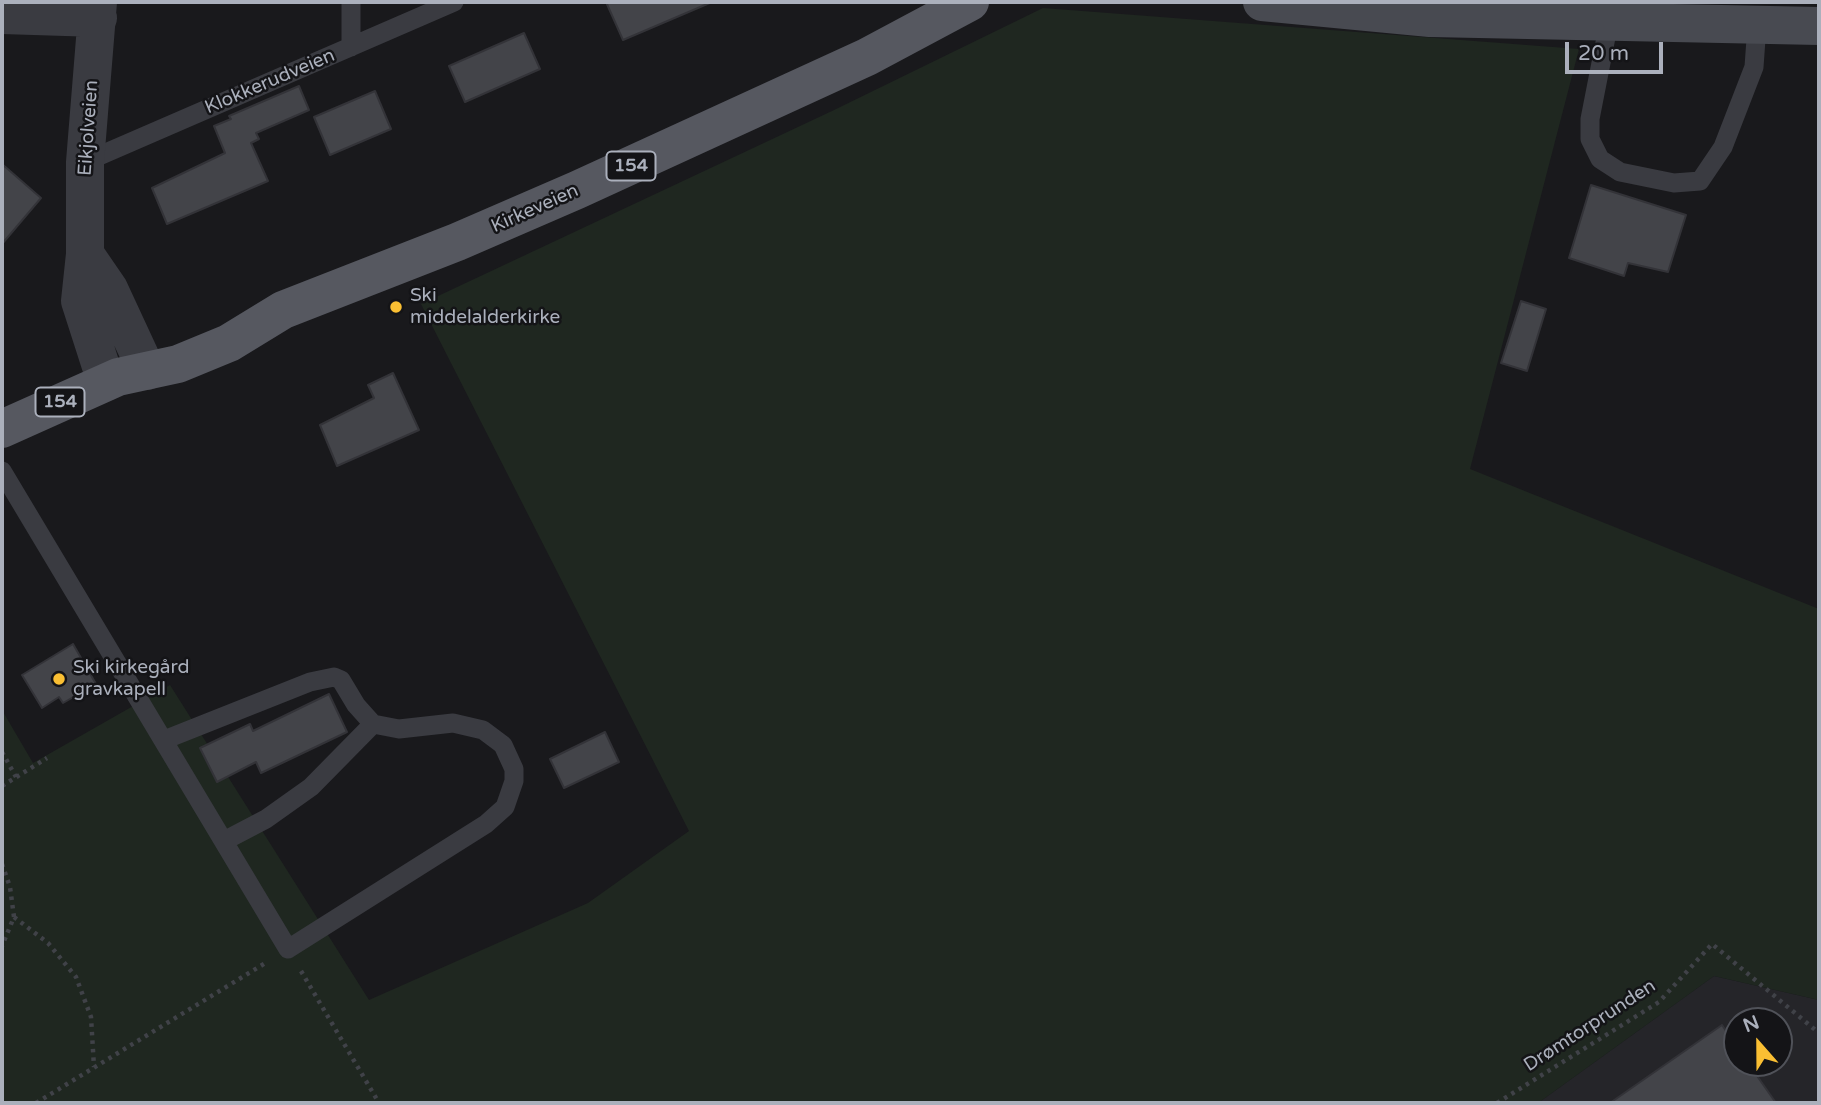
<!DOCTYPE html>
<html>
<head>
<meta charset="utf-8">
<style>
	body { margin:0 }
	#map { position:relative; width:1821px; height:1105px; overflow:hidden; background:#19191c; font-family:"Varela Round",sans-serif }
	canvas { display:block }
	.frame { position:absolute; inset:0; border:4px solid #abb0bc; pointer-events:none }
	.north { position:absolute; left:1723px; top:1007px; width:70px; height:70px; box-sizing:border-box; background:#141417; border:2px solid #505259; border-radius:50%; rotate:339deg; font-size:19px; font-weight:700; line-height:28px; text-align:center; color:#abb0bc }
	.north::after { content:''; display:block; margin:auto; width:24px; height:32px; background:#fabf33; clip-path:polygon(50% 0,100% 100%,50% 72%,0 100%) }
	.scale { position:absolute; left:1565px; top:42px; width:98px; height:32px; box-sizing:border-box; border:4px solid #abb0bc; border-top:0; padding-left:9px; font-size:21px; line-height:24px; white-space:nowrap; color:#abb0bc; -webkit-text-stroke:5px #141417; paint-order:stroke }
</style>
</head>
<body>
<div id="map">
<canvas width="1821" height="1105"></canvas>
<div class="frame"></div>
<div class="north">N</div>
<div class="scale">20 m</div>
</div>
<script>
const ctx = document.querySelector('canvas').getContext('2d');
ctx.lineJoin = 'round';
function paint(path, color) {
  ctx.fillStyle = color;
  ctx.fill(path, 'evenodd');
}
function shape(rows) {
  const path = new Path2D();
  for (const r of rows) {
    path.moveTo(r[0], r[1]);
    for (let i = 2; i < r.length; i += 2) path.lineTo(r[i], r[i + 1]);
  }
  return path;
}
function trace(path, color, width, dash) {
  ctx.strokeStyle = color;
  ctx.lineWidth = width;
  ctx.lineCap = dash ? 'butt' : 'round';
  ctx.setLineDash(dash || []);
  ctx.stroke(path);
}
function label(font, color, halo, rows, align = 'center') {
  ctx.font = font + ' "Varela Round",sans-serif';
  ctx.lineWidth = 5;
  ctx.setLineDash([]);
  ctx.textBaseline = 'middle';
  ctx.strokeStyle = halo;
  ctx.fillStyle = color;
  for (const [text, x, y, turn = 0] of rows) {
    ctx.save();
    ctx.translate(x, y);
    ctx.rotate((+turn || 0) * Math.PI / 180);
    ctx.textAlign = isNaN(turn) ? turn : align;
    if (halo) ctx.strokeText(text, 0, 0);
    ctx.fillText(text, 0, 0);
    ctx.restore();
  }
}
paint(shape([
	[1714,976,1819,1000,1819,1103,1538,1103],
	[1737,1021,1779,1021,1779,1063,1737,1063]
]), '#252529');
paint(shape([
	[1043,8,1579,49,1470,469,1819,609,1819,1000,1714,976,1538,1103,2,1103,2,710,33,763,170,685,369,1000,588,903,689,831,421,304,832,111]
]), '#1f2720');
const building = shape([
	[606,2,712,2,623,40,606,2],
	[524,33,540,69,465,102,449,66,524,33],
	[299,86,309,110,256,133,259,139,251,143,268,181,167,224,152,188,225,153,214,126,231,119,229,116,299,86],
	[375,91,391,129,330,155,314,117,375,91],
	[2,164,41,198,2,244,2,164],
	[1591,185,1686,215,1668,272,1628,263,1624,276,1569,258,1591,185],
	[1521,301,1546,309,1527,371,1501,363,1521,301],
	[393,373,419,430,337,466,320,425,374,398,368,385,393,373],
	[73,644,96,684,63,703,59,697,42,708,22,675,73,644],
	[329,694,347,732,261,773,256,762,217,782,200,748,250,724,253,731,329,694],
	[605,732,619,762,564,788,550,759,605,732],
	[1722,1025,1737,1047,1737,1063,1748,1063,1776,1103,1610,1103,1722,1025]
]);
paint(building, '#434449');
trace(building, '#333338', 2);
trace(shape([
	[2,752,16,777],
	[2,786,47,758],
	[2,864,10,887,14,917,2,946],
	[14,917,48,943,76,977,91,1017,94,1067],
	[301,971,379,1103],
	[36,1103,267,962],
	[1497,1103,1659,1002,1712,944,1819,1033]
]), '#404248', 4.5, [3.5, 5]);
trace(shape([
	[351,2,351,47],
	[1609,22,1590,119,1590,139,1600,159,1620,172,1674,183,1700,181,1723,147,1754,67,1757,25],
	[85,162,454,2],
	[2,471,288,949,486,824,505,807,514,781,514,769,503,745,483,730,453,723,399,729,373,724,356,705,341,680,334,677,310,682,164,740],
	[224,841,266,819,311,787,373,724]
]), '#3a3b41', 19);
trace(shape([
	[98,2,85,162,85,254,80,301,106,382],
	[2,15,98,18],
	[85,254,109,289,147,371]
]), '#3a3b41', 38);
trace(shape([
	[1262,2,1430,18,1819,26]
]), '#484a51', 38);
trace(shape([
	[2,429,118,377,178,364,229,343,283,310,457,242,577,190,867,57,970,2]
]), '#565860', 38);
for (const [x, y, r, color] of [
	[396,307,7,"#fabf33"],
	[59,679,7,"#fabf33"]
]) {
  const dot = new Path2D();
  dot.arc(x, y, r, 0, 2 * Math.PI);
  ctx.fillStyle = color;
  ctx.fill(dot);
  trace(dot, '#141417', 2.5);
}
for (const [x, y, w] of [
	[631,166,49],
	[60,402,49]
]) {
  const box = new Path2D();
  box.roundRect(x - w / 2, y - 14.5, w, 29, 5);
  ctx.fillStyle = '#141417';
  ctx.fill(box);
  trace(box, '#abb0bc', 2);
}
label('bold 18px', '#abb0bc', null, [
	["154",631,166],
	["154",60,402]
]);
label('19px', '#abb0bc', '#141417', [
	["Klokkerudveien",270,82,-23],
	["Eikjolveien",89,128,-86],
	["Kirkeveien",535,209,-24],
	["Drømtorprunden",1590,1026,-33]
]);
label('19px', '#abb0bc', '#141417', [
	["Ski",410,296],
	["middelalderkirke",410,318],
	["Ski kirkegård",73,668],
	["gravkapell",73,690]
], 'left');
</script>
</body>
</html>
